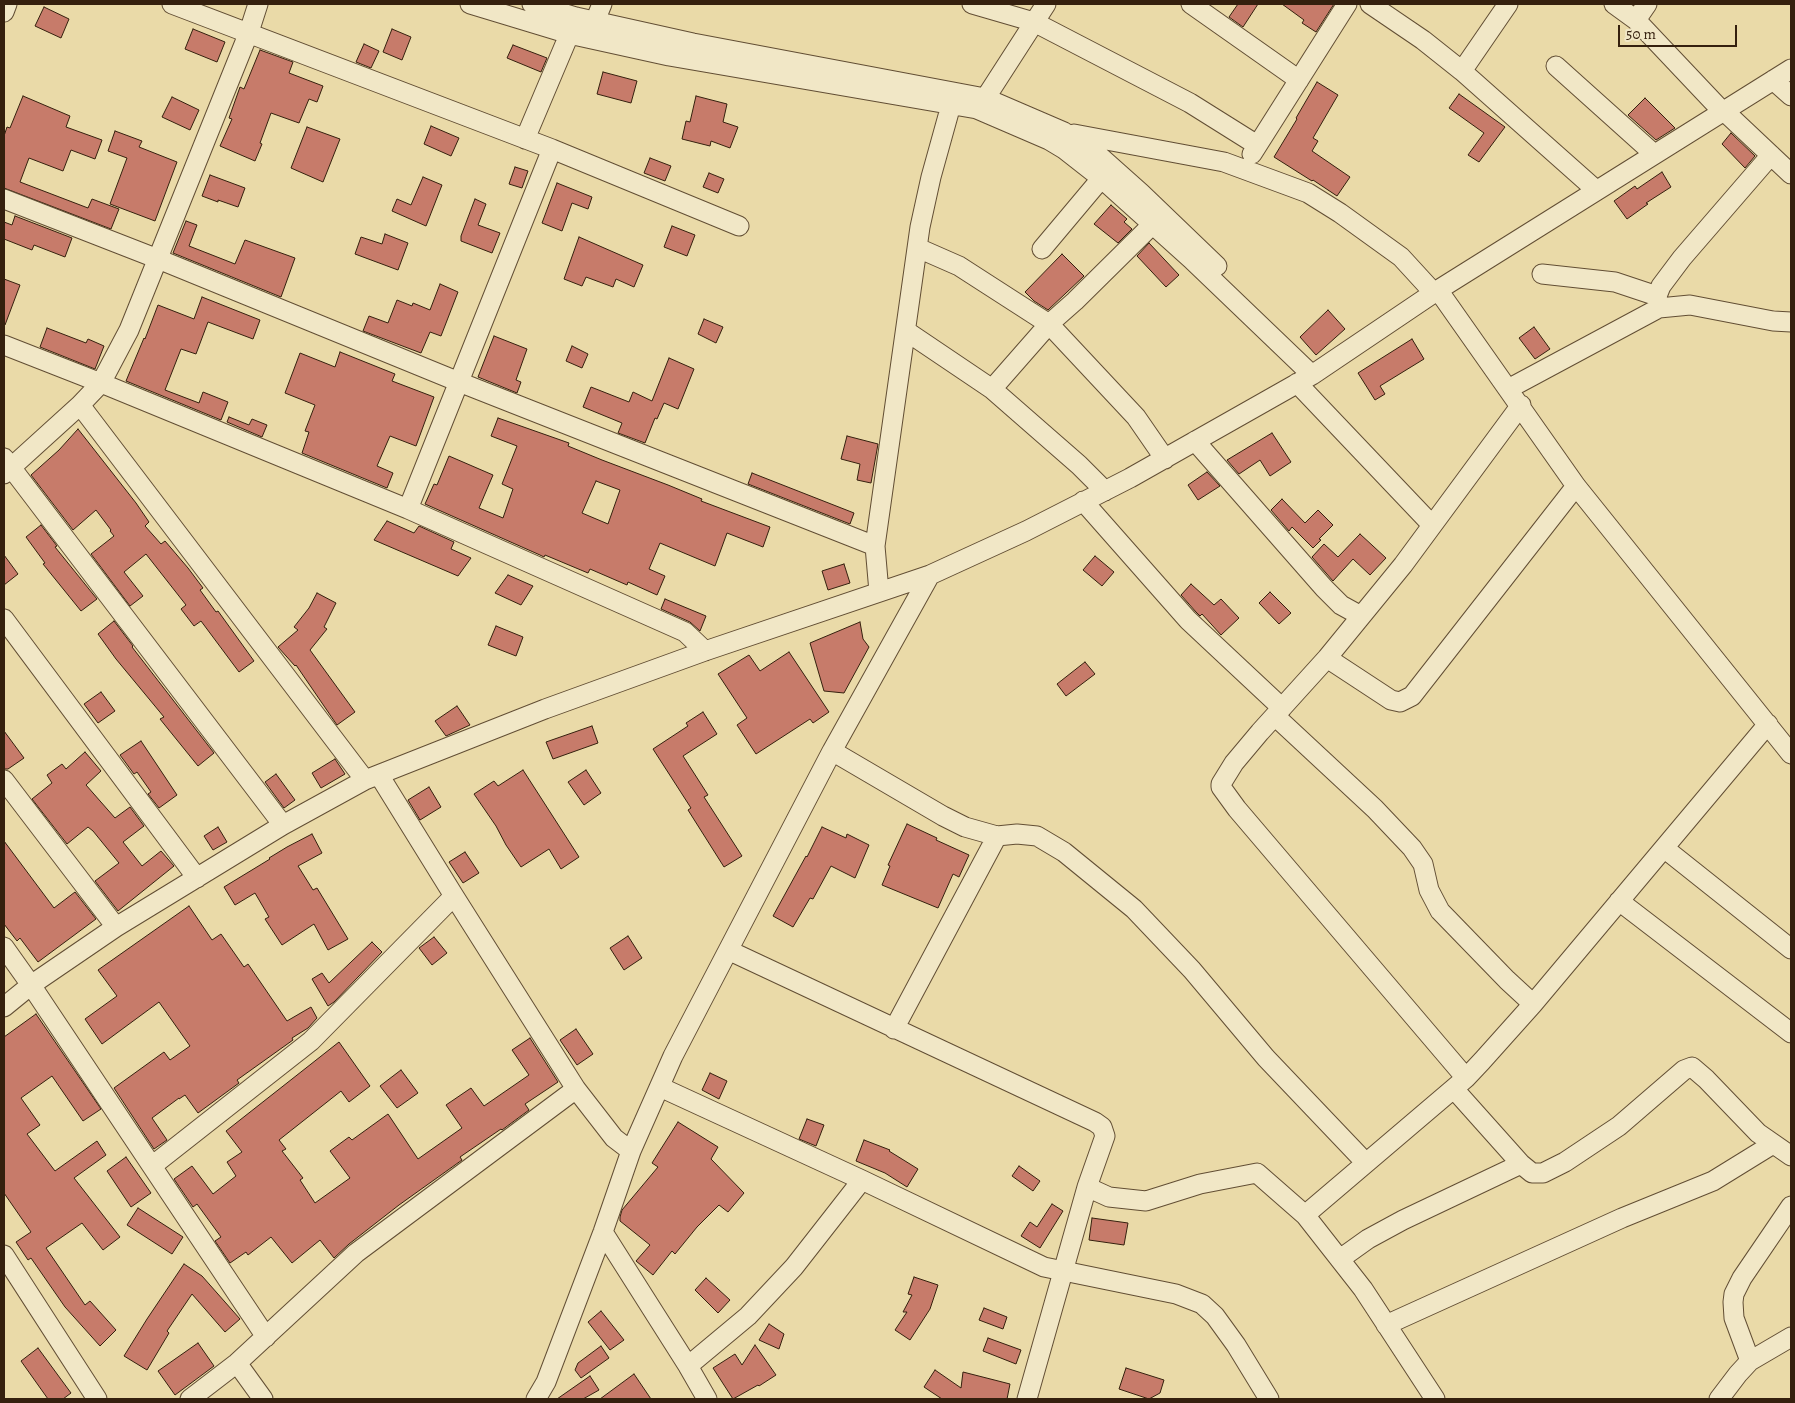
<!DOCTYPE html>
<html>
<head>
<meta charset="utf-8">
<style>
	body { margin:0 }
	#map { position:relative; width:1795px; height:1403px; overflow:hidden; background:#eadaa8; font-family:Alegreya,serif }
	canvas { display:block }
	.frame { position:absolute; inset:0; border:5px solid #35200e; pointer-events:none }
	.scale { position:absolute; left:1618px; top:25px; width:119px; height:22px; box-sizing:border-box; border:2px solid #35200e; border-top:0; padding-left:6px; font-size:15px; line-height:18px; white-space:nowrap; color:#35200e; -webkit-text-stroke:4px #f1e7c6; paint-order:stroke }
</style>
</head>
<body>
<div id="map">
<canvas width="1795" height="1403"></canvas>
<div class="frame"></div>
<div class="scale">50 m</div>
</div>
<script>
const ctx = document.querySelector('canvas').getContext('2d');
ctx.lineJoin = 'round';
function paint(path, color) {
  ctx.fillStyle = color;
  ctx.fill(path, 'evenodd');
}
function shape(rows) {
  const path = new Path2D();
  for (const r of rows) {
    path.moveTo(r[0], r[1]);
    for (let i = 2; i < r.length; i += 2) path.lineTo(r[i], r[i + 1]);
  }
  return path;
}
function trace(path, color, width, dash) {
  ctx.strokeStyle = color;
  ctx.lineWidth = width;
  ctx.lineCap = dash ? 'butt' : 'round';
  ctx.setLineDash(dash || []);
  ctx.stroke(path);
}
const building = shape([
	[1238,4,1258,4,1243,27,1229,17,1238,4],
	[1282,4,1334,4,1316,32,1302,23,1304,20,1282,4],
	[44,7,69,19,61,38,35,26,44,7],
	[193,29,225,42,217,62,185,49,193,29],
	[392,29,411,37,402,60,383,52,392,29],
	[364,44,379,51,371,68,356,62,364,44],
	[513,45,547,58,541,72,507,58,513,45],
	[260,50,293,62,289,73,323,86,317,102,309,99,299,123,271,113,260,143,262,144,255,161,220,146,232,119,229,118,240,87,244,89,260,50],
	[603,72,637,81,631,103,597,94,603,72],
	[1317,82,1338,95,1313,138,1318,141,1312,151,1350,177,1337,196,1313,180,1312,181,1274,157,1297,119,1296,118,1317,82],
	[1459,94,1505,127,1479,162,1468,155,1484,133,1449,108,1459,94],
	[23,96,70,116,66,127,102,140,95,159,71,150,63,171,29,158,20,182,88,208,92,199,119,209,111,229,4,188,4,136,7,127,10,128,23,96],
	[696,96,727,104,723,122,738,127,730,148,711,141,710,146,682,139,686,121,690,122,696,96],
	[172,97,199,110,190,130,162,117,172,97],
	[1645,98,1675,128,1656,140,1628,115,1645,98],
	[431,126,459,138,451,156,424,144,431,126],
	[307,127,340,139,323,182,291,168,307,127],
	[115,131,142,141,139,147,177,162,155,221,110,204,127,158,108,151,115,131],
	[1731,133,1755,156,1745,168,1722,144,1731,133],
	[650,158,671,166,665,181,644,173,650,158],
	[515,167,528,171,522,188,509,184,515,167],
	[1662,172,1671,187,1646,203,1648,204,1627,219,1614,201,1635,186,1637,189,1662,172],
	[709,173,724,179,718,193,703,187,709,173],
	[210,175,245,188,238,207,218,200,218,202,202,196,210,175],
	[423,177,442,185,426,226,392,211,397,199,411,205,423,177],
	[557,183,592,197,588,209,572,203,562,231,542,223,557,183],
	[475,199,486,204,478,225,500,233,492,253,461,241,461,236,475,199],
	[1111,205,1127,219,1124,222,1132,229,1118,243,1094,224,1111,205],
	[15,216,72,238,65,257,34,245,32,250,4,239,4,222,12,225,15,216],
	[186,221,197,225,189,246,235,264,245,240,295,258,281,297,173,253,186,221],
	[672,226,695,235,687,256,664,247,672,226],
	[385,234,408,243,398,270,355,254,361,237,382,244,385,234],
	[579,237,643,265,634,287,616,279,613,287,586,277,582,286,564,279,579,237],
	[1149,243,1179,275,1166,287,1137,256,1149,243],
	[1062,254,1084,276,1048,310,1034,301,1025,292,1062,254],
	[4,279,20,285,5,325,4,324,4,279],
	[440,284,458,292,441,336,430,332,421,353,363,331,369,316,388,323,397,300,412,306,413,303,430,310,440,284],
	[202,297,260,320,253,339,208,322,196,354,181,349,165,390,199,403,203,392,228,402,221,420,126,381,144,338,145,339,158,305,194,319,202,297],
	[1328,310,1345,329,1316,355,1300,337,1328,310],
	[704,319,723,327,716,343,698,334,704,319],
	[1534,327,1550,349,1535,359,1519,338,1534,327],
	[47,328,86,343,88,339,104,346,95,369,40,347,47,328],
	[494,336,527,349,516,380,521,382,517,393,478,377,494,336],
	[1412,339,1424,359,1380,386,1385,394,1375,400,1358,373,1412,339],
	[572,346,588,354,582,368,566,361,572,346],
	[340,352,395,374,392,381,434,397,416,446,390,436,377,466,393,473,387,488,302,453,309,432,305,431,315,405,285,393,300,353,335,367,340,352],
	[669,358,694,369,678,409,664,403,657,419,655,418,645,443,618,433,622,423,583,407,591,387,629,402,633,392,652,401,669,358],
	[229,417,249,425,252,419,267,425,262,437,227,422,229,417],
	[498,418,569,443,568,446,602,460,668,485,702,499,701,501,770,527,763,547,727,533,715,566,660,543,649,569,665,576,657,595,628,582,627,585,590,569,588,573,545,555,544,557,540,555,425,504,434,484,437,485,449,456,493,475,479,508,503,518,513,489,502,484,517,446,491,436,498,418],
	[596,481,620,490,608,524,582,513,596,481],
	[78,429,136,503,149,522,145,526,161,544,165,541,188,568,203,588,200,590,216,612,218,611,254,661,239,672,201,621,194,626,181,609,186,605,146,554,124,572,143,596,130,606,91,554,114,536,110,531,111,530,96,510,73,530,31,475,59,450,78,429],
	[1272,433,1291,462,1270,476,1260,460,1239,474,1227,460,1272,433],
	[847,436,878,444,871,483,857,480,860,464,841,459,847,436],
	[1207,472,1220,486,1198,500,1188,485,1207,472],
	[752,473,854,513,850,524,748,484,752,473],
	[1282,499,1305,523,1318,510,1333,525,1319,539,1321,540,1313,548,1292,527,1289,531,1271,510,1282,499],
	[387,521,414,533,419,526,454,542,451,549,471,558,458,576,374,540,387,521],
	[41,525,57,546,55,547,97,599,81,611,43,564,45,563,26,537,41,525],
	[1360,534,1386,558,1370,575,1353,559,1333,581,1312,557,1324,544,1338,557,1360,534],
	[4,555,18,574,4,585,4,555],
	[1095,556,1114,572,1102,586,1083,570,1095,556],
	[844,564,850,583,828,590,822,571,844,564],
	[508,575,533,586,521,605,495,593,508,575],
	[1191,584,1214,605,1221,599,1239,618,1221,635,1202,614,1200,616,1196,612,1181,595,1191,584],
	[1270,592,1291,613,1279,624,1259,603,1270,592],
	[317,593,336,603,324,627,327,629,310,650,355,712,337,725,296,665,295,666,278,647,298,630,294,627,309,608,317,593],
	[665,599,706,616,700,631,690,622,661,609,665,599],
	[114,621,133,646,132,647,214,753,198,766,160,719,164,717,116,659,98,634,114,621],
	[860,622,863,639,869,647,844,693,824,691,810,643,860,622],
	[496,626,523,637,516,656,488,645,496,626],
	[789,652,829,712,813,723,810,719,756,754,737,725,747,718,718,674,749,655,760,671,789,652],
	[1085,662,1095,674,1066,696,1057,684,1085,662],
	[101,692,115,711,98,723,84,704,101,692],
	[457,706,470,725,446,736,435,721,457,706],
	[703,712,717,734,683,756,708,795,704,797,742,856,724,867,688,810,691,808,653,749,688,726,686,723,703,712],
	[592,726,598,743,553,759,546,742,592,726],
	[4,731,24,758,8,769,4,769,4,731],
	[141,741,177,795,159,808,148,794,151,792,137,772,134,774,120,755,141,741],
	[85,752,101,771,86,785,115,818,130,807,144,826,123,842,142,866,161,851,174,866,118,911,95,881,119,863,93,831,88,827,67,844,32,799,52,783,47,775,62,764,66,769,85,752],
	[335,759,345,774,321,788,312,773,335,759],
	[523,770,579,857,561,869,549,849,521,867,506,845,496,826,474,794,494,781,498,786,523,770],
	[586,770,601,793,584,805,568,782,586,770],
	[276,774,295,800,284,808,265,782,276,774],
	[429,787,441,807,420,820,408,800,429,787],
	[907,824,937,838,936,840,969,855,959,877,953,874,938,908,882,885,890,866,888,865,907,824],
	[218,827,227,842,213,850,204,836,218,827],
	[822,827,846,838,847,834,869,845,855,878,831,866,813,899,810,898,793,927,773,916,806,856,807,857,822,827],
	[312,834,322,853,298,866,313,890,317,888,348,939,328,950,314,924,282,945,265,919,269,917,255,893,235,905,224,887,270,859,269,858,287,847,312,834],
	[4,841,54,908,75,892,96,919,38,962,20,938,17,941,4,924,4,841],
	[465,852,479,873,463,883,449,862,465,852],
	[189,906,212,940,221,934,244,967,248,964,287,1021,311,1007,317,1018,308,1028,292,1038,293,1040,237,1080,239,1083,198,1113,185,1095,179,1099,179,1098,152,1118,167,1140,154,1149,114,1088,164,1052,170,1060,190,1046,159,1002,102,1044,85,1019,117,996,98,970,189,906],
	[628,936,642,958,624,970,610,948,628,936],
	[434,937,447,953,432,965,419,948,434,937],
	[372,942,382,952,334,1002,328,1006,312,979,322,973,329,983,372,942],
	[36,1014,101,1109,83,1121,52,1076,21,1098,40,1125,27,1134,55,1171,97,1141,106,1155,74,1178,120,1237,103,1250,82,1223,46,1248,85,1305,90,1301,116,1330,100,1346,65,1307,31,1258,28,1260,16,1242,31,1232,4,1193,4,1037,36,1014],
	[576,1029,593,1054,577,1065,560,1040,576,1029],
	[530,1038,558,1082,525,1104,529,1110,502,1130,501,1129,460,1157,462,1160,399,1205,349,1244,334,1258,320,1240,292,1263,271,1237,248,1255,246,1252,230,1263,215,1241,221,1237,197,1204,193,1207,174,1179,192,1166,213,1194,236,1176,227,1162,242,1152,226,1131,339,1042,370,1086,349,1102,341,1091,279,1140,286,1149,282,1151,303,1178,300,1180,315,1203,350,1178,330,1151,349,1137,352,1140,388,1114,418,1159,462,1128,446,1105,471,1088,484,1106,529,1075,512,1050,530,1038],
	[401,1070,418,1093,397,1108,380,1086,401,1070],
	[710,1073,727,1081,719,1099,702,1090,710,1073],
	[807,1119,824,1125,816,1146,799,1139,807,1119],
	[678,1122,718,1147,711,1159,744,1193,728,1212,719,1205,697,1227,675,1254,672,1251,653,1275,636,1261,650,1245,620,1221,620,1217,622,1210,658,1167,652,1163,678,1122],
	[864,1140,890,1150,889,1151,918,1169,907,1187,885,1173,856,1161,864,1140],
	[126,1157,151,1193,131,1207,107,1171,126,1157],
	[1019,1166,1040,1181,1033,1191,1012,1176,1019,1166],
	[1052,1204,1063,1211,1040,1248,1021,1236,1030,1222,1037,1227,1052,1204],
	[138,1208,183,1237,172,1254,127,1225,138,1208],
	[1092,1218,1128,1223,1124,1245,1089,1240,1092,1218],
	[184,1264,202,1276,240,1319,225,1332,192,1294,167,1331,169,1333,147,1370,124,1356,147,1319,184,1264],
	[914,1277,938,1285,930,1309,910,1340,895,1330,907,1312,903,1312,912,1295,908,1294,914,1277],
	[706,1278,730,1300,718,1313,695,1290,706,1278],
	[984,1308,1007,1317,1003,1329,979,1320,984,1308],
	[601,1311,624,1340,610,1350,588,1322,601,1311],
	[769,1324,784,1334,779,1349,759,1340,769,1324],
	[988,1338,1021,1350,1016,1364,983,1351,988,1338],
	[198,1343,214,1366,175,1395,158,1371,198,1343],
	[755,1345,776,1375,759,1386,758,1385,733,1399,713,1368,735,1354,742,1365,755,1345],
	[601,1346,609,1358,581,1378,575,1370,578,1363,601,1346],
	[38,1348,71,1393,63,1399,48,1399,21,1361,38,1348],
	[1126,1368,1164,1380,1160,1393,1149,1399,1119,1389,1126,1368],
	[935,1370,961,1388,963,1372,1010,1384,1007,1399,942,1399,924,1387,935,1370],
	[634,1374,651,1399,600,1399,634,1374],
	[590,1376,599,1390,583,1399,557,1399,590,1376]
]);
paint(building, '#c77b6a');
trace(building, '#35200e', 1);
const minor = shape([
	[172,4,552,149,739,226],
	[470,4,569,34,669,56,977,109,1049,140,1064,149,1101,178,1191,259,1312,375],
	[532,4,576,17,693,43,985,98,1064,132,1095,152,1141,193,1217,266],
	[972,4,1034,22,1190,103,1257,145],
	[1191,4,1299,80],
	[1370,4,1423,40,1462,71,1596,190],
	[1614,4,1636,20,1722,111],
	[4,12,7,4],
	[1636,20,1647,4],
	[595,21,602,4],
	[1556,66,1654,154],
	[1462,71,1508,4],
	[1773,80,1791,96],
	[979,108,1046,4],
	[1723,110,1791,174],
	[1074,134,1224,162,1308,193,1340,213,1401,257,1434,293],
	[525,139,574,23],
	[1252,154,1347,4],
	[4,199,158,259,459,382,875,546],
	[918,248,959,266,1049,324,1136,417,1165,459],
	[1042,249,1110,168],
	[1542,274,1615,282,1657,296],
	[1438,290,1576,486,1791,754],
	[1659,308,1657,296,1661,286,1682,258,1771,155],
	[906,331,992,389,1049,324,1075,301,1160,217],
	[4,345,101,383,408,509,685,632,705,651],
	[1297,383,1432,525],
	[992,389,1079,465,1105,491],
	[1508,389,1659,308,1690,305,1773,321,1791,322],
	[80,405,365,780],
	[1195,441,1324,588,1341,605,1361,616],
	[4,458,283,825],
	[4,474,80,405,101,383,129,330,249,32,258,4],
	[1083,501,1188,620,1282,708],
	[408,509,552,149],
	[879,592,875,546,920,227,931,177,951,105],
	[4,619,197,878],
	[1327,658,1391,700,1400,702,1412,696,1576,486],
	[1275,716,1375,809,1412,848,1423,864,1429,890,1440,911,1507,980,1533,1004],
	[832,751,943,816,965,827,997,836,1017,834,1037,836,1064,852,1134,909,1192,970,1266,1058,1366,1163],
	[379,775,454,896,576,1089,614,1138,631,1151],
	[4,780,116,927],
	[1664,848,1791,949],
	[1619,901,1791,1033],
	[4,947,31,985,266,1337],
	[730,951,1095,1122,1102,1127,1105,1136,1087,1187,1027,1399],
	[4,1007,31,985,116,927,283,825,365,780,545,709,705,651,930,575,1026,531,1130,478,1312,375,1438,290,1791,69],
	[894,1029,997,836],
	[1466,1078,1237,809,1221,787,1221,784,1234,763,1260,732,1327,658,1403,565,1521,405],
	[660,1087,862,1180,1044,1267,1176,1294,1202,1304,1215,1316,1236,1345,1269,1399],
	[1454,1089,1521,1164,1532,1173,1543,1173,1565,1162,1619,1126,1684,1070,1692,1067,1706,1079,1758,1133,1791,1156],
	[152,1166,311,1041,454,896],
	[1087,1187,1109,1197,1146,1201,1200,1184,1257,1173,1305,1215,1363,1289,1435,1399],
	[1305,1215,1466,1078,1482,1061,1533,1004,1768,724],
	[603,1232,688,1366,707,1399],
	[4,1255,97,1399],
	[1340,1259,1368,1239,1403,1220,1521,1164],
	[1386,1325,1622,1218,1713,1181,1773,1144],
	[1750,1361,1734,1318,1733,1302,1734,1294,1742,1278,1791,1206],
	[237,1363,263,1399],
	[688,1366,748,1316,794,1267,862,1180],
	[190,1399,237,1363,356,1253,576,1089],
	[536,1399,546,1382,603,1232,631,1151,673,1056,832,751,930,575],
	[1719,1399,1738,1374,1750,1361,1791,1337]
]);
trace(minor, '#624e34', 21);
trace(minor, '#f1e7c6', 19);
</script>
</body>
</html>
